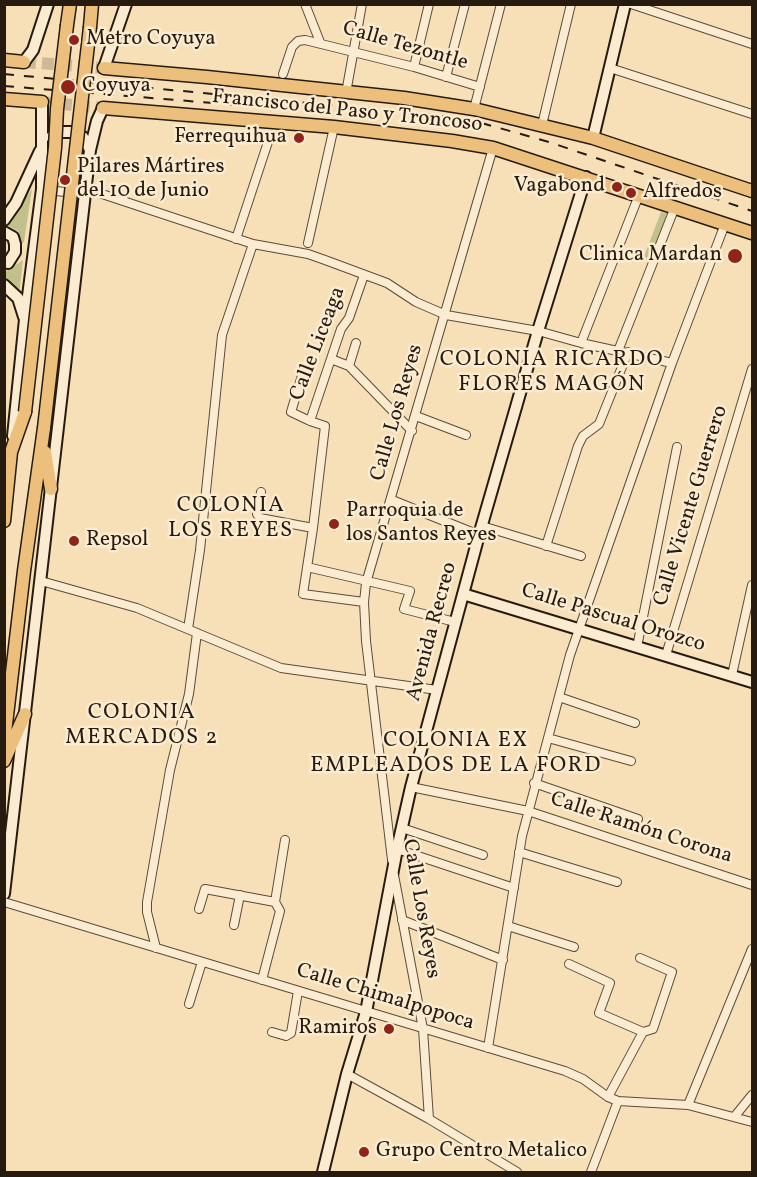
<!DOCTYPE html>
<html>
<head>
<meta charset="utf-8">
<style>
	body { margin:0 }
	#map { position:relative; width:757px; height:1177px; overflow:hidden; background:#f7e0b8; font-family:Vollkorn,serif }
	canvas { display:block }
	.frame { position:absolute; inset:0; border:6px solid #271b0f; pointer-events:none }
</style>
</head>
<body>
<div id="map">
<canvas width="757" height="1177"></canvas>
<div class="frame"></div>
</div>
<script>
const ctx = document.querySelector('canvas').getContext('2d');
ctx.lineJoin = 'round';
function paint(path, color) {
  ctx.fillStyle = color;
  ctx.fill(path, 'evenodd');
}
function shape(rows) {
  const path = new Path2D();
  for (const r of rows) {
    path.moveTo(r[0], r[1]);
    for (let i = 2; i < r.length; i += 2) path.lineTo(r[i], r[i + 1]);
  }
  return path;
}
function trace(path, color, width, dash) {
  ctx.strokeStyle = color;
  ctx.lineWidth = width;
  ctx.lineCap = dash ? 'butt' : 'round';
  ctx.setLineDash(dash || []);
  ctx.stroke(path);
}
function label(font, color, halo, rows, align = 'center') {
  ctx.font = font + ' Vollkorn,serif';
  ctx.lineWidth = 5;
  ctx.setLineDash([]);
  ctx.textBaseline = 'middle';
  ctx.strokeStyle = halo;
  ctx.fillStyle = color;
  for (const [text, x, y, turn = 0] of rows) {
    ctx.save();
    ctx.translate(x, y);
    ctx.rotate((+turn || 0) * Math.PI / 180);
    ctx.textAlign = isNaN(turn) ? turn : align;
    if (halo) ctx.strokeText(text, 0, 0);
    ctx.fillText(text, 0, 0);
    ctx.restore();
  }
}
paint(shape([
	[32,189,24,242,21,244,18,231,5,224],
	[661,212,670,214,653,262,643,259],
	[23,260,19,296,5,283,4,273]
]), '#c2c18b');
trace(shape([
	[24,62,104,68],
	[42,102,103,108]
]), '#cdb996', 12, [12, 6]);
const street = shape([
	[305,4,320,42],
	[631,4,752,44],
	[414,67,429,4],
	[610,68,752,114],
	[283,74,292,47,298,41,305,40,414,67,480,87],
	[446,77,465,4],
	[346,93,362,4],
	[474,109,501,4],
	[542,125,571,4],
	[46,190,85,194,93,191,253,244,308,254,325,260,387,283,416,302,446,315,538,331,581,343,672,363],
	[236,239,268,142],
	[308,243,334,127],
	[581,343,639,195],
	[618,351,675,207],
	[331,359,349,366,412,431],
	[349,366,356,343],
	[304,369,291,412,310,421],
	[416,416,466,435],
	[261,492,257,514,260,518,313,528],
	[392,500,479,535],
	[482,526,581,556],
	[546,546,578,446,583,436,599,424,628,352],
	[307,567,410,591,404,609,455,622],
	[41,581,137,608,281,668,437,690],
	[364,602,303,594,313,528,325,426,310,421,341,329,349,318,364,275],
	[188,629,200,550,222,335,253,244],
	[637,647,677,447],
	[666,655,752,369],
	[732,675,752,585],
	[559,697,635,723],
	[548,738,631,761],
	[534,783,638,819],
	[411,787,528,811,752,885],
	[402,828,483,855],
	[397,849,514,888],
	[519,852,617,882],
	[392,860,366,641,364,602,366,583,493,148],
	[394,875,423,1029,429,1119],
	[4,902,565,1071,583,1079,608,1097,618,1101,688,1105,752,1122],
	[275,902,285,840],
	[199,909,205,889,275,902],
	[402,920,503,960],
	[234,925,240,895],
	[508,926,574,947],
	[156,948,147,912,147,902,170,770,189,694,197,633],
	[640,958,672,972,653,1029,643,1032],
	[569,964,610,983,599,1013,643,1032],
	[262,980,280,911,275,902],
	[189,1004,202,962],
	[272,1032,286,1036,291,1033,298,991],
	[488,1048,522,836,570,655,672,363,725,224],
	[347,1074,429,1119,517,1172],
	[608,1097,643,1032],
	[688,1105,752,949],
	[735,1116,752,1095],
	[591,1172,618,1101]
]);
const secondary = shape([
	[24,62,33,50,48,4],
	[104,68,126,4],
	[51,137,59,132,74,132,83,137,90,150],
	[593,138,625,4],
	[4,220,16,203,40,151],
	[4,232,13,237,15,244,15,252,8,263],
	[4,285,18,298,24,317],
	[13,436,25,319,42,189,42,102],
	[463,594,752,682],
	[4,894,90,150,97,121,103,108],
	[323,1172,347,1074,366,1012,397,849,411,787,479,535,538,331,586,177]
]);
const primary = shape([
	[67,25,70,4],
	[90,27,92,4],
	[4,60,24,62],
	[104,68,207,77,404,98,474,109,593,138,752,191],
	[4,99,42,102],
	[103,108,334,127,452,141,493,148,752,233],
	[45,452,51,489],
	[4,521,11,452,25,412],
	[4,741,24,571,44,428],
	[4,761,25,714]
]);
trace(street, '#5b4c39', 10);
trace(secondary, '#271b0f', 14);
trace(primary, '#271b0f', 15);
trace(street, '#faebd1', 8);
trace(secondary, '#faebd1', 10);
trace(primary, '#ecc07c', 12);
trace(shape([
	[4,74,434,115,485,124,549,142,752,211],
	[4,86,250,106]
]), '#271b0f', 2, [10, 10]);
const primaryBridge = shape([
	[25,412,55,148,57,109,67,25],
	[44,428,90,27]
]);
trace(primaryBridge, '#271b0f', 15, []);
trace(primaryBridge, '#ecc07c', 12);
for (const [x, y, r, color] of [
	[74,40,6,"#8f2418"],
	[68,87,8,"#8f2418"],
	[299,138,6,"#8f2418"],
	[65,180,6,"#8f2418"],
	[617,187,6,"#8f2418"],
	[631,193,6,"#8f2418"],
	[735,256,8,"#8f2418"],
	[334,524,6,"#8f2418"],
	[74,541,6,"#8f2418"],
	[389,1029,6,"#8f2418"],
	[364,1152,6,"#8f2418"]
]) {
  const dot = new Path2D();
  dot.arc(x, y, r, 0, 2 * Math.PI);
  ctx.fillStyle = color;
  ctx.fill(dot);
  trace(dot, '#faebd1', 2);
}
label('21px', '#271b0f', '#faebd1', [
	["Metro Coyuya",86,40],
	["Coyuya",82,87],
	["Ferrequihua",287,138,"right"],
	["Pilares Mártires",77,168],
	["del 10 de Junio",77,192],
	["Vagabond",605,187,"right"],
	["Alfredos",643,193],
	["Clinica Mardan",722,256,"right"],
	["Parroquia de",346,512],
	["los Santos Reyes",346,536],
	["Repsol",86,541],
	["Ramiros",377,1029,"right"],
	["Grupo Centro Metalico",376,1152]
], 'left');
label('21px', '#271b0f', '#faebd1', [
	["Calle Tezontle",405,47,16],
	["Francisco del Paso y Troncoso",347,112,6],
	["Calle Liceaga",319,344,-69],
	["Calle Los Reyes",398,413,-74],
	["Calle Vicente Guerrero",692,506,-73],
	["Calle Pascual Orozco",613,619,17],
	["Avenida Recreo",433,632,-75],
	["Calle Ramón Corona",641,829,18],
	["Calle Los Reyes",420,909,80],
	["Calle Chimalpopoca",385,998,17]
]);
ctx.letterSpacing = '1.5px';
label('22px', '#271b0f', '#faebd1', [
	["COLONIA RICARDO",552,361],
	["FLORES MAGÓN",552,386],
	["COLONIA",231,507],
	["LOS REYES",231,532],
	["COLONIA",142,714],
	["MERCADOS 2",142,739],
	["COLONIA EX",456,742],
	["EMPLEADOS DE LA FORD",456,767]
]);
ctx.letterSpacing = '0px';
</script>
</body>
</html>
